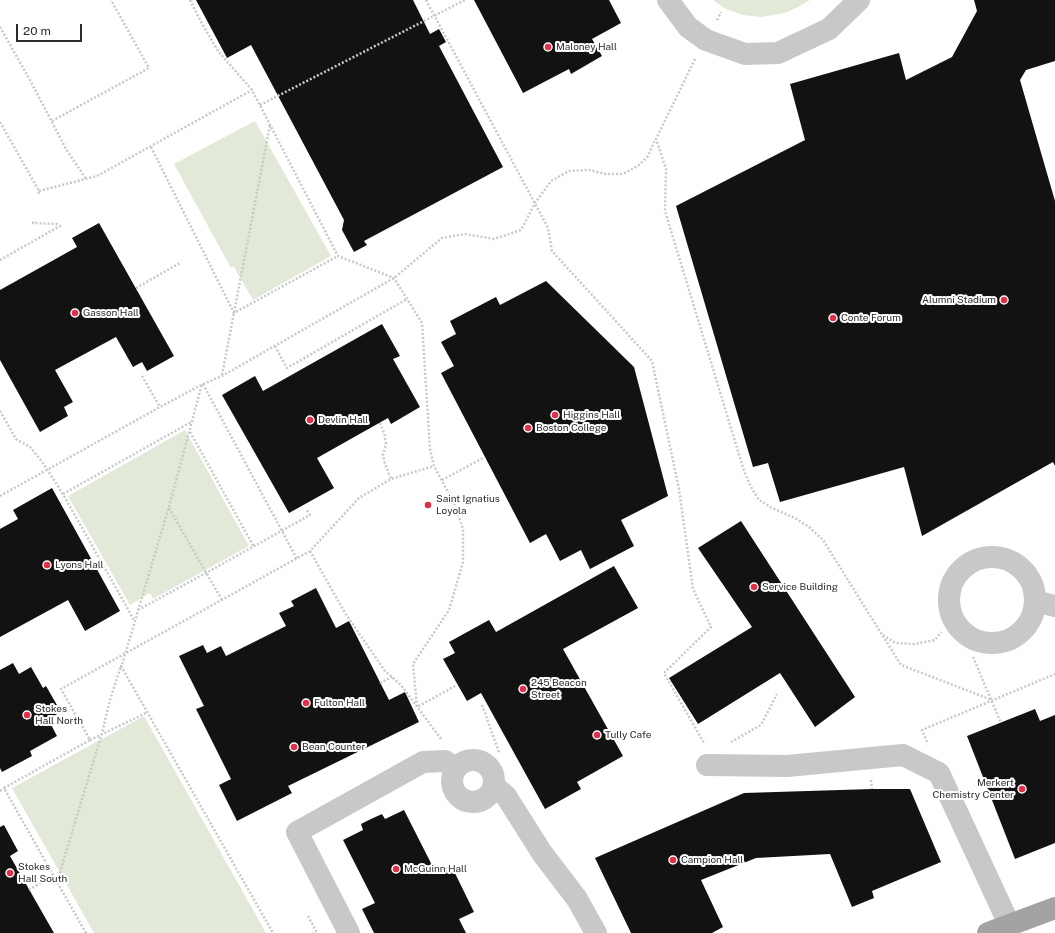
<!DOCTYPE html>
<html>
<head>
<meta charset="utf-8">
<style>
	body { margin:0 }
	#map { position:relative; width:1055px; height:933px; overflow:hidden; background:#fff; font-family:"Public Sans",sans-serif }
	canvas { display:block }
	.scale { position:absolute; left:16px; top:24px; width:66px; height:18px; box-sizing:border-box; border:2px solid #2b2b2b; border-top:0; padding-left:5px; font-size:12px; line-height:14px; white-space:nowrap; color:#2b2b2b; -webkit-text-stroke:3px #fff; paint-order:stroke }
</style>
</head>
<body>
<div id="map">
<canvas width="1055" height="933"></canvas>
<div class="scale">20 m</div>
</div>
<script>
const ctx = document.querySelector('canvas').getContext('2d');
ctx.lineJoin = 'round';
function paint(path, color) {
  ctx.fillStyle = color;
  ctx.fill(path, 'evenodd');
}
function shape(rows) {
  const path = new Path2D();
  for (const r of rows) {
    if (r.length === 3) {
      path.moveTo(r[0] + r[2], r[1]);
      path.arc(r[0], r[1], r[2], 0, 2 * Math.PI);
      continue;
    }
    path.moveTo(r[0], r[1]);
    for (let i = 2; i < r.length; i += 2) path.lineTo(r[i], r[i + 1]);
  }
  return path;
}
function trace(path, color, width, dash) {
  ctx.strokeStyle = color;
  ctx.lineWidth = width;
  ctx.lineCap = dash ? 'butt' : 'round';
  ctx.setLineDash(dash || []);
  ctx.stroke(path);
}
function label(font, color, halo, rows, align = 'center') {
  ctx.font = font + ' "Public Sans",sans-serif';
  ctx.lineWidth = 4;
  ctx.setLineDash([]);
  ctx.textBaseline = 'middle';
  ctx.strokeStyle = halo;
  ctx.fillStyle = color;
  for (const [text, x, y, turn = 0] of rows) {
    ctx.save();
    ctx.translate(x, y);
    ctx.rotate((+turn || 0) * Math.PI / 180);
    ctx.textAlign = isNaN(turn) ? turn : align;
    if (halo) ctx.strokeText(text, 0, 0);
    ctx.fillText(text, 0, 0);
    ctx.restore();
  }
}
paint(shape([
	[713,0,810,0,798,7,785,13,762,17,743,15,726,9],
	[255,121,331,256,253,300,234,267,231,268,174,164],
	[185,430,249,546,153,599,150,593,130,605,68,496],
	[144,716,266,933,94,933,12,788]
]), '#e3e9d8');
paint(shape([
	[196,0,413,0,430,34,439,29,446,42,439,46,503,167,364,241,367,245,354,252,342,230,344,220,251,45,227,58],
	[474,0,609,0,621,23,592,39,602,56,571,74,569,69,523,93],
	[974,0,1055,0,1055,61,1026,70,1020,80,1055,201,1055,466,1053,462,922,536,904,467,780,502,768,463,753,467,676,206,805,140,790,84,899,53,906,80,952,57,977,11],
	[99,223,174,356,147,371,142,362,133,367,116,337,55,370,73,402,64,407,68,416,40,432,0,360,0,290,77,247,72,238],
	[546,281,634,367,668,496,621,520,634,546,590,569,581,550,560,561,546,534,530,543,441,373,454,366,441,342,456,334,450,321,496,297,500,305],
	[382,324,400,356,393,359,420,407,391,424,388,418,317,458,334,488,289,513,222,395,255,376,263,391],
	[52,488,120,611,85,631,68,600,0,637,0,529,18,519,13,510],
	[741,521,855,697,815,727,780,673,698,724,669,678,752,627,698,548],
	[614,566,638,608,563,649,623,756,577,782,581,789,545,809,481,693,467,701,443,659,455,653,449,642,489,620,496,632],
	[316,588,336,628,349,621,389,700,405,692,419,722,288,786,292,793,237,821,219,785,231,779,196,709,204,706,179,656,203,645,207,653,221,646,226,656,286,626,279,613,294,606,291,601],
	[13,663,19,674,31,667,43,688,46,686,61,712,48,719,57,736,30,751,32,756,2,772,0,768,0,670],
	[1035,709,1040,721,1055,715,1055,843,1015,859,967,736],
	[872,789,910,789,941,862,872,891,874,898,852,907,830,854,756,858,701,880,723,927,712,933,631,933,595,858,744,793],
	[404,810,436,873,451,865,474,912,459,919,466,933,374,933,362,909,375,903,343,840,363,830,361,824,371,819,382,814,385,819],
	[4,825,18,851,10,856,54,933,0,933,0,827]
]), '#121212');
trace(shape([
	[190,0,200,20,218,51,252,90,338,256,394,278,422,323,430,449,434,466,454,503,463,529,463,562,449,610,413,664,417,707,457,685],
	[426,0,548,228,552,251,652,361,679,489,693,589,711,627,664,673,704,743],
	[717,20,721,12],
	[0,27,30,80,66,149,86,179],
	[695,59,656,139,666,169,665,211,744,471,751,487,759,500,772,508,795,518,809,527,823,540,901,665,992,700],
	[260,105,465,0],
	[52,121,149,68,111,0],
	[0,122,39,191,38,195],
	[151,147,234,313,338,256],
	[39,191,97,176,252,90],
	[0,260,60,226,57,224,33,223,34,220],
	[136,288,180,263],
	[275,346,287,368,407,299],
	[222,375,270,125],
	[142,376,160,407],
	[203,384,297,559],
	[0,411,16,439,30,447,43,463,63,494,134,620],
	[380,423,384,433,386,444,383,455,385,464,391,479],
	[190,432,254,547],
	[442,480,485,457],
	[63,494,193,421],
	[0,496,160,407,203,384,222,376,394,278,442,238,465,234,494,239,521,230,535,203,551,181,569,171,589,170,606,174,623,174,639,165,648,156,655,140],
	[169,508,222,600],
	[310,551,345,613,385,671,401,685,441,739],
	[138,610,206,573,310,515,307,510],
	[883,635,895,643,915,644,935,640,941,632],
	[973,657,1001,723],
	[121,668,169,507,202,384],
	[380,683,392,677],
	[482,705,499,752],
	[90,740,148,712],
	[731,742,761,725,777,694],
	[927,742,922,730,1055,674],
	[871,780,872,789],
	[0,791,4,788],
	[57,882,4,788,90,740,61,689,310,551,359,498,391,479,434,466],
	[29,890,54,875],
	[308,916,316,931,313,933],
	[86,933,57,882,102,733,110,700,121,666,273,933]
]), '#c8c8c8', 2.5, [2, 2]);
trace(shape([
	[668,0,688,27,706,40,745,54,778,53,829,29,859,0],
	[992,600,43],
	[1035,601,1055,606],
	[473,781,21],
	[707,765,787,766,903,755,939,773,1009,924],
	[494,786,506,796,542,853,577,899,596,933],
	[349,933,297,832,423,762,445,761,456,769]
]), '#c8c8c8', 22);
trace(shape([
	[988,933,1055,908]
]), '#a3a3a3', 22);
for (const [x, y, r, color] of [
	[548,47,4,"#e22e47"],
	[1004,300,4,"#e22e47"],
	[75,313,4,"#e22e47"],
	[833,318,4,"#e22e47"],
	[555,415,4,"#e22e47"],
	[310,420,4,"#e22e47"],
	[528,428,4,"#e22e47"],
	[428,505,4,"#e22e47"],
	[47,565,4,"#e22e47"],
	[754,587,4,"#e22e47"],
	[523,689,4,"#e22e47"],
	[306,703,4,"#e22e47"],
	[27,715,4,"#e22e47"],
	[597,735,4,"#e22e47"],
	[294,747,4,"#e22e47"],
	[1022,789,4,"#e22e47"],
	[673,860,4,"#e22e47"],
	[396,869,4,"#e22e47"],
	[10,873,4,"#e22e47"]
]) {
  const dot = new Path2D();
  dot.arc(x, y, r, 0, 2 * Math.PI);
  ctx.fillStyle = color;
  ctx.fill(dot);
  trace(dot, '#fff', 1.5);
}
label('10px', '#2b2b2b', '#fff', [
	["Maloney Hall",556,47],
	["Alumni Stadium",996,300,"right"],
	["Gasson Hall",83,313],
	["Conte Forum",841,318],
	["Higgins Hall",563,415],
	["Devlin Hall",318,420],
	["Boston College",536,428],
	["Saint Ignatius",436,499],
	["Loyola",436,511],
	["Lyons Hall",55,565],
	["Service Building",762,587],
	["245 Beacon",531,683],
	["Street",531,695],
	["Fulton Hall",314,703],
	["Stokes",35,709],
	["Hall North",35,721],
	["Tully Cafe",605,735],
	["Bean Counter",302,747],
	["Merkert",1014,783,"right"],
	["Chemistry Center",1014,795,"right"],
	["Campion Hall",681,860],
	["Stokes",18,867],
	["Hall South",18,879],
	["McGuinn Hall",404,869]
], 'left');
</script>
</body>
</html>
